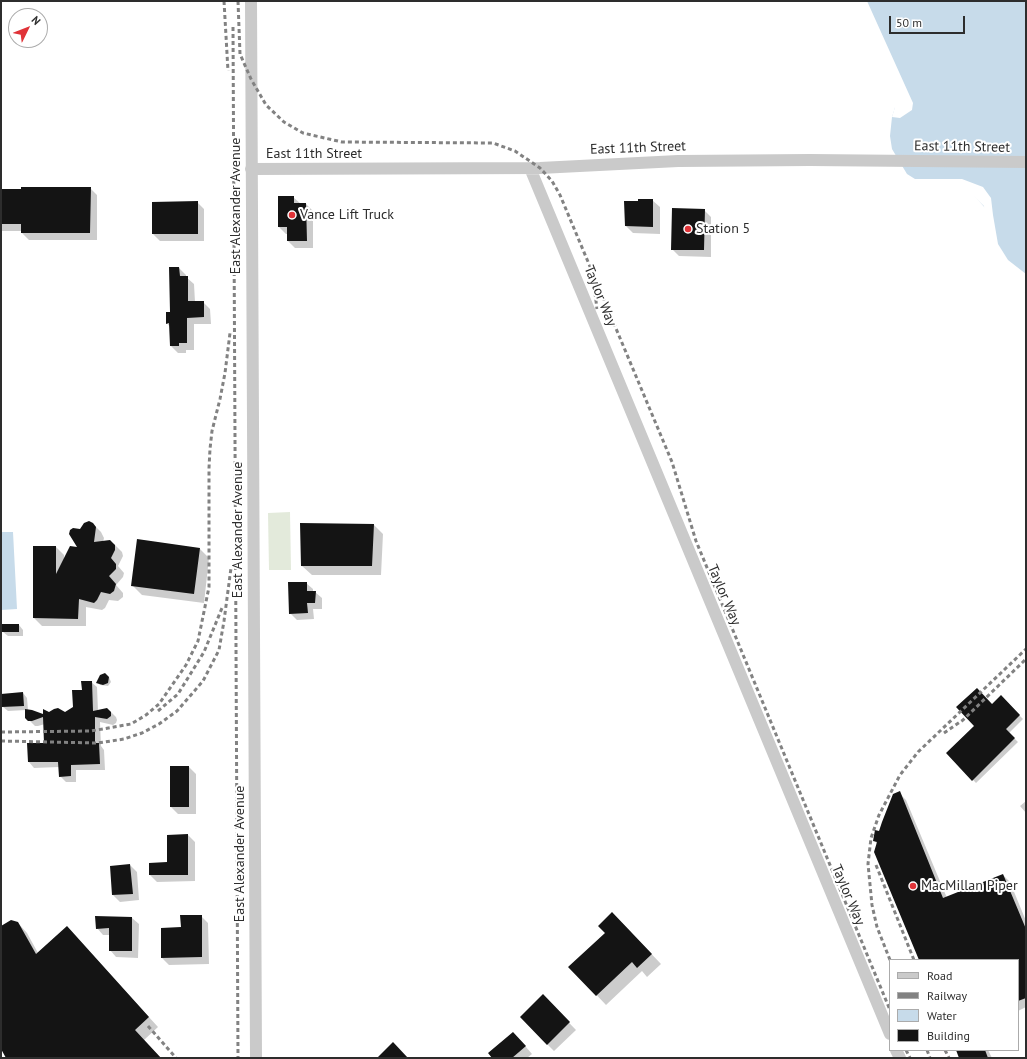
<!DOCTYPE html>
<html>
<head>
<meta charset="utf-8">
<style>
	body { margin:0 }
	#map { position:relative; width:1027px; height:1059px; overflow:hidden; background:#fff; font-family:"PT Sans",sans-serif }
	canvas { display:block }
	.frame { position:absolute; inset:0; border:2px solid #2d2d2d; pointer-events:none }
	.legend { position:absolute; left:889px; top:959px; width:130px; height:92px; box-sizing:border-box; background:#fff; border:1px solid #ababab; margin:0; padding:5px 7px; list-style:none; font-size:12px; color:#2d2d2d }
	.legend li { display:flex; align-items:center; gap:8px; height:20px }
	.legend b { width:20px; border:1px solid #ababab }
	.north { position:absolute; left:8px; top:8px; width:40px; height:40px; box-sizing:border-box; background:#fff; border:1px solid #ababab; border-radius:50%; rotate:47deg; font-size:11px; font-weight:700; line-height:16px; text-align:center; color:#2d2d2d }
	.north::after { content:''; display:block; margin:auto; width:14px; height:18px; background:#e03338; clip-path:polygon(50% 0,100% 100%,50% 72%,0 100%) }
	.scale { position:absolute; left:889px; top:16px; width:76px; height:18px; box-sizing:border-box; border:2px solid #2d2d2d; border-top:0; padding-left:5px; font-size:12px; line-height:14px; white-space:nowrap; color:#2d2d2d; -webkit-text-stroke:3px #fff; paint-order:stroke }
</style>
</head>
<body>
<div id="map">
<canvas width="1027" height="1059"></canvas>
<div class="frame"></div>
<ul class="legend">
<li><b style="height:5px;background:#cacaca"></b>Road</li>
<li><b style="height:5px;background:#828282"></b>Railway</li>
<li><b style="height:11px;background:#c7dbea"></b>Water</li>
<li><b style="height:11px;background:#141414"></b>Building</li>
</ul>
<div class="north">N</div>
<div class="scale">50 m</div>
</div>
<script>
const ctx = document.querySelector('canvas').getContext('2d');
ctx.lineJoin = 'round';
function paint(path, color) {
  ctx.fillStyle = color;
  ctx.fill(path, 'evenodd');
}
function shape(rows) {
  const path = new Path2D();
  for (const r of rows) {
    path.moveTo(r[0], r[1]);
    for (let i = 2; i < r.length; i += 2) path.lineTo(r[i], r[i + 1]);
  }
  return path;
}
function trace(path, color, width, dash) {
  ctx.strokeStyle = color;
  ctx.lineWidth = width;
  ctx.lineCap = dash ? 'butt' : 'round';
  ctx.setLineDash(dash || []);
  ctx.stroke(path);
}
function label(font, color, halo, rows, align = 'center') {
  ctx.font = font + ' "PT Sans",sans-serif';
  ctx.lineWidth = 4;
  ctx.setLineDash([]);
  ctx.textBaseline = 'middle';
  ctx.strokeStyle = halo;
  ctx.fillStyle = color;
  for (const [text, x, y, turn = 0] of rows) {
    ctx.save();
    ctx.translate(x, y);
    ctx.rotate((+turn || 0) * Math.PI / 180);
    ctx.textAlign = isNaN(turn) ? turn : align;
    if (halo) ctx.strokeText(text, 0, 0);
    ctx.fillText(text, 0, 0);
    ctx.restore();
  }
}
paint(shape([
	[290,512,291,570,269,570,268,513]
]), '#e3eadb');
paint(shape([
	[853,1,1026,1,1026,294,998,257,986,209,969,190,953,183,915,179,907,174,892,149,890,136,892,117,897,101],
	[1,532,13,532,17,609,1,610]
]), '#c7dbea');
paint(shape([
	[851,1,867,1,913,103,912,110,900,118,892,117,895,107,894,104,895,101],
	[915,179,962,179,983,187,991,198,993,215,998,244,1008,260,1026,274,1026,294,1019,288,996,258,987,238,984,206,968,191,953,185,914,181]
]), '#fff');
paint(shape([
	[90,188,97,195,97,240,29,240,22,233,22,231,1,231,1,190],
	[293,197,301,204,306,204,313,211,313,248,295,248,288,241,288,234,286,234,279,227],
	[652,200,660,207,660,234,633,233,626,226],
	[197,202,204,209,204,241,160,241,153,234],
	[704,210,711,217,711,257,679,256,672,249],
	[179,268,186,275,186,277,194,284,195,302,203,302,210,309,211,324,194,324,194,350,186,350,186,353,178,353,171,346,170,327,167,323,171,312],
	[93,524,101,532,104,538,103,542,114,544,122,552,123,556,118,566,124,573,123,577,116,585,123,593,123,597,118,601,109,600,105,608,102,610,86,607,86,626,42,626,34,618,34,547,56,547,64,555,64,561,78,548,81,530],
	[374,525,383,534,381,575,312,575,302,566],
	[200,549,209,558,204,603,142,595,132,585],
	[306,583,313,589,313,592,315,592,322,598,322,609,313,609,314,619,297,620,290,613],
	[19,625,23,630,23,636,8,636,3,632],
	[109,677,111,682,108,686,100,685,98,683],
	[91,682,97,687,98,711,110,711,116,717,117,720,116,723,113,725,100,722,101,746,104,750,105,770,76,770,76,782,66,782,60,776,59,767,34,768,29,762,45,744,45,724,38,726,35,726,26,717,26,710,8,711,3,707,23,693,27,698,28,710,44,716,49,713,65,713,74,707,83,691],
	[1001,697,1023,719,1009,733,1018,742,976,783,947,753,975,726,992,705],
	[189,767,196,774,196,814,178,814,171,807],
	[899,793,906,800,947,898,1003,875,1010,882,1026,921,1026,1007,1018,1011,1018,960,920,960,877,844,874,840,880,832],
	[1026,801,1026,813,1020,806],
	[188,835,195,842,195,881,157,882,150,875,168,863],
	[130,865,137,872,139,900,120,902,113,895],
	[201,916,208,923,209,964,169,965,162,958,182,928],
	[132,918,139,924,138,958,116,957,110,950,110,935,103,935,97,928],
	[18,923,27,933,38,953,76,937,158,1027,144,1040,161,1058,7,1058,1,1046,1,927],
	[622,923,661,964,647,977,642,971,606,1005,570,967],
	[550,1003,576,1030,554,1051,547,1044],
	[520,1040,532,1054,527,1058,494,1058],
	[957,1050,988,1050,992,1058,960,1058]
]), '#0003');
paint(shape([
	[21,187,91,187,90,233,21,233,21,224,1,224,1,189,21,189],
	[278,196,294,196,294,203,306,203,307,241,287,241,287,227,278,227],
	[638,199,653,199,653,227,625,226,624,201,638,201],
	[198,201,198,234,152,234,152,202],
	[672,208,705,209,704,250,671,250],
	[169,267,179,267,180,276,188,276,188,301,204,301,204,317,187,318,187,343,179,343,179,346,170,346,169,323,166,324,166,312,170,312],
	[89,521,93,523,96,527,94,542,110,540,115,545,115,550,111,558,116,564,116,569,109,576,116,584,114,591,110,594,101,592,97,600,94,603,79,599,78,619,33,618,33,546,56,546,56,574,70,546,77,547,69,534,70,530,73,528,80,529,84,523],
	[300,523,374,524,372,566,301,566],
	[137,539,200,548,194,594,131,586],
	[288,582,307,582,307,591,316,591,315,603,307,603,308,613,289,614],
	[2,624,19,624,19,632,2,632],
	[105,673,109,677,108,683,103,685,96,683,100,675],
	[81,681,92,681,93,711,107,708,111,712,111,716,107,719,95,717,95,743,99,743,100,764,71,765,71,776,59,777,58,762,28,762,27,743,44,743,43,717,32,721,28,721,25,718,25,709,32,710,43,714,43,709,49,712,54,709,58,708,65,712,73,707,72,690,82,690],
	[977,688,992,704,1001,695,1020,715,1006,729,1015,738,972,781,946,753,974,726,956,707],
	[23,692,24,706,2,707,1,694],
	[170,766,189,766,189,807,170,807],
	[900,791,943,898,1003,874,1026,929,1026,998,1018,1001,1018,960,919,960,874,852,877,842,873,841,875,830,879,831,882,822,893,794],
	[188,834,188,875,149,875,149,863,167,862,167,835],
	[130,864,133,894,112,895,110,866],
	[612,912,652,954,637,968,632,962,596,996,568,967,605,933,598,926],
	[180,915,202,915,202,957,161,958,161,928,181,927],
	[95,916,132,917,132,951,109,951,109,928,96,929],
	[11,920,18,922,36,954,67,926,149,1017,135,1030,161,1058,6,1058,1,1049,1,926],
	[543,994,570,1022,547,1045,520,1017],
	[513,1032,526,1046,512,1058,492,1058,488,1053],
	[393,1042,408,1058,377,1058],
	[956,1050,985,1050,988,1058,959,1058]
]), '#141414');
trace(shape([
	[251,1,256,1058],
	[530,168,890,1034],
	[251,169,540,168,678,161,810,160,1026,162],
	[896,1050,900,1058]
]), '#cacaca', 12);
trace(shape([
	[224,1,228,71],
	[238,1,240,54,251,79,266,105,284,122,303,133,342,142,493,143,515,151,540,168,552,181,560,195,672,462,696,541,890,1010],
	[233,27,238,1058],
	[593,286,595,293,597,309],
	[158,711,178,694,204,652,222,608],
	[1,732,91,731,131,724,146,715,159,704,186,665,198,641,209,587,209,468,210,449,212,431,220,399,225,373,230,333],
	[944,733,963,720,1026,659],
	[1,741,98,743,124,739,142,733,159,724,177,711,203,681,219,650,224,621,231,568],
	[876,865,914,960],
	[890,960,877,927,872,905,868,864,871,838,879,815,900,775,918,752,1026,649],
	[148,1026,176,1058],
	[906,1050,910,1058],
	[927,1050,930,1058],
	[945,1050,949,1058]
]), '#828282', 3, [4, 3]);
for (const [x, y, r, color] of [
	[292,215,4,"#e03338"],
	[688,229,4,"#e03338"],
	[913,886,4,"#e03338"]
]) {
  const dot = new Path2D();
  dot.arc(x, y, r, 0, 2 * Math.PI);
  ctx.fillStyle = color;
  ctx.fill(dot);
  trace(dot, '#fff', 1.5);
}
label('14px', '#2d2d2d', '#fff', [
	["East 11th Street",962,147,1],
	["East 11th Street",638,148,-2],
	["East 11th Street",314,154],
	["East Alexander Avenue",236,206,-90],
	["Taylor Way",600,296,68],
	["East Alexander Avenue",238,530,-90],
	["Taylor Way",724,595,67],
	["East Alexander Avenue",240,854,-90],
	["Taylor Way",848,895,67]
]);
label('14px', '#2d2d2d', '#fff', [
	["Vance Lift Truck",300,215],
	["Station 5",696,229],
	["MacMillan Piper",921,886]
], 'left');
</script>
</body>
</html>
